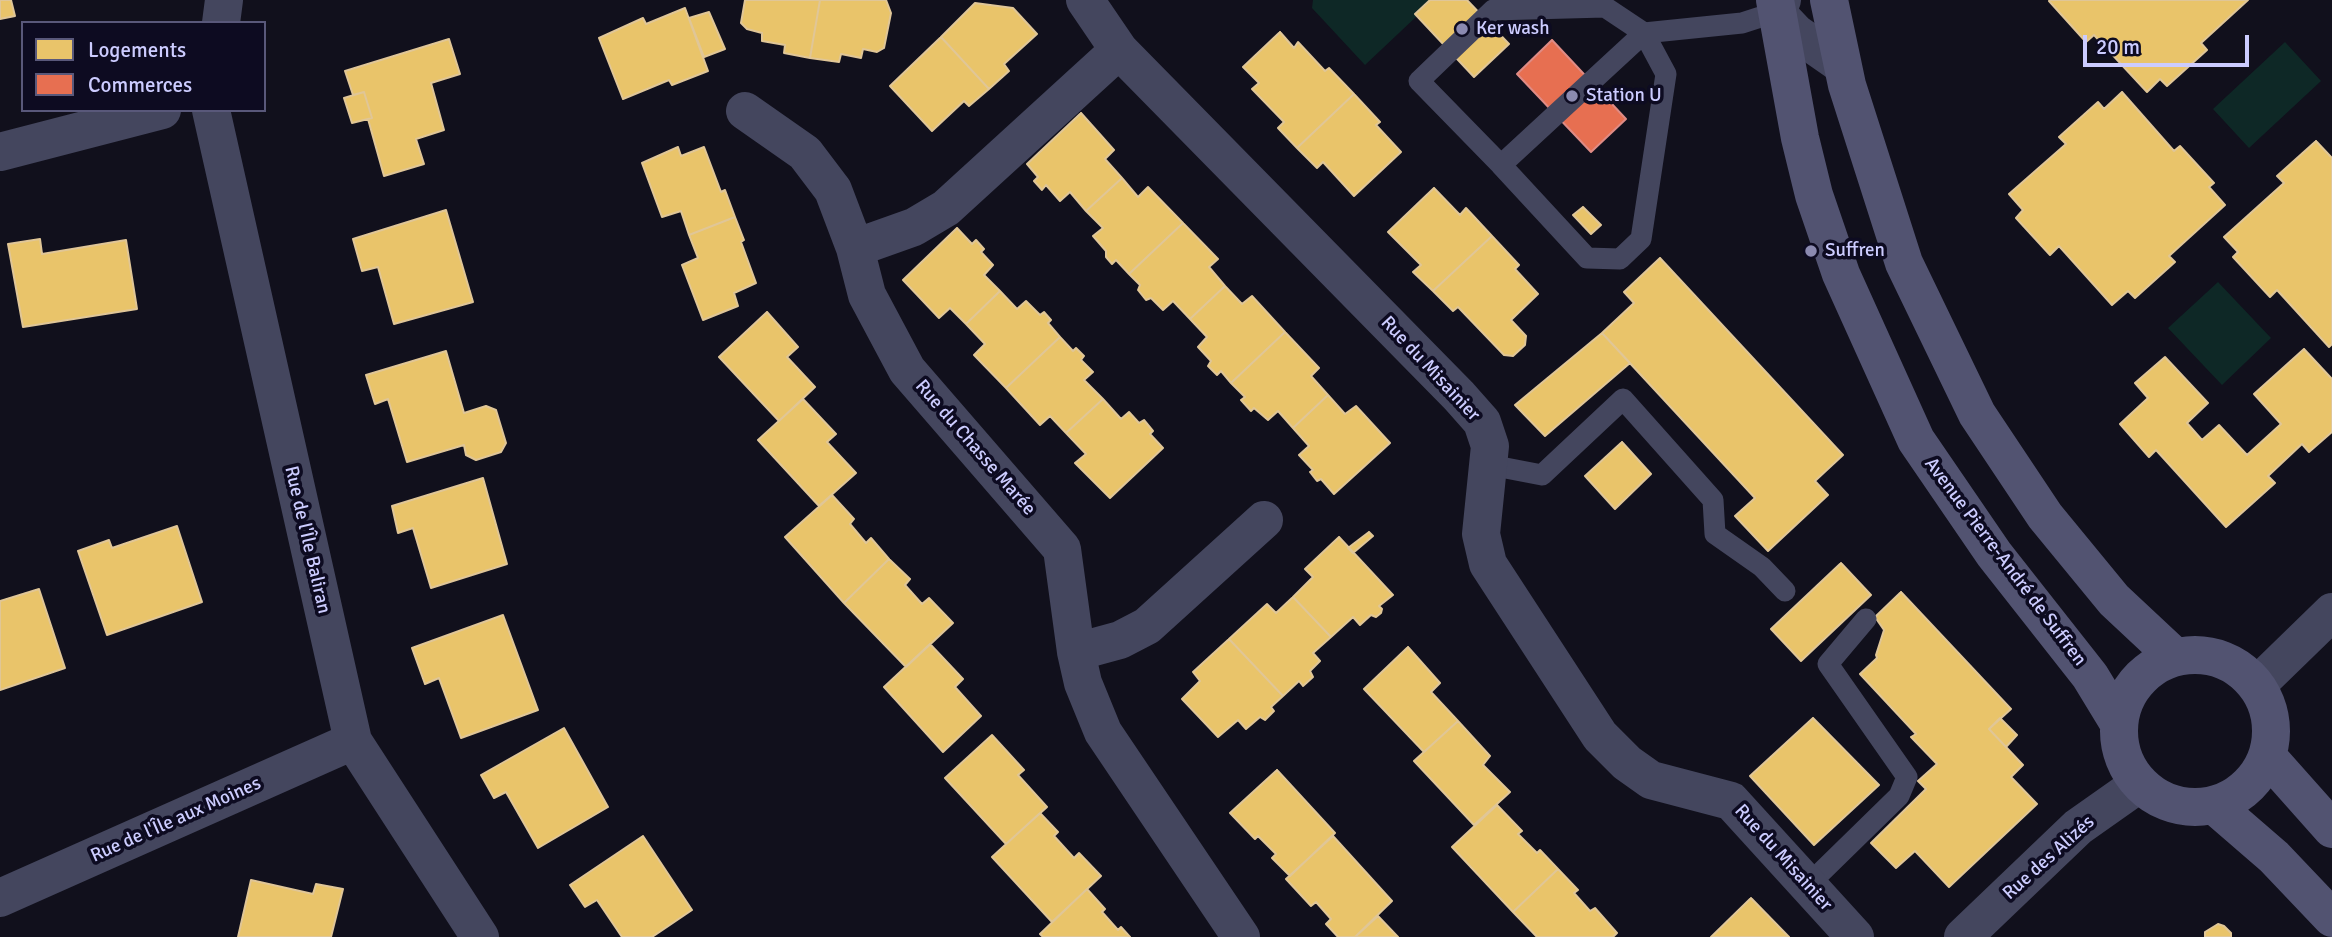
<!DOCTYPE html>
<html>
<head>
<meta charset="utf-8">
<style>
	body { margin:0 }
	#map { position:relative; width:2332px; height:937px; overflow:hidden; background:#11101c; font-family:Signika,sans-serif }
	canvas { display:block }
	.legend { position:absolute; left:21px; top:21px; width:245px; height:91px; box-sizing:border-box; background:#0d0b21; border:2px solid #59587a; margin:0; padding:9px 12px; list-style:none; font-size:21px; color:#ccf }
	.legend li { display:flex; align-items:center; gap:14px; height:35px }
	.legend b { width:35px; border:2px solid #59587a }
	.scale { position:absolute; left:2083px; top:35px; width:166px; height:32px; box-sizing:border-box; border:4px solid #ccf; border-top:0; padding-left:9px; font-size:21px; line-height:24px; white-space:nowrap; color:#ccf; -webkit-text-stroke:5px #0d0b21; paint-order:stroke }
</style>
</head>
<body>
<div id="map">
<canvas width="2332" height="937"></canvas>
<ul class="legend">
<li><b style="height:19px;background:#e9c46a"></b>Logements</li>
<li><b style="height:19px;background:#e76f51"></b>Commerces</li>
</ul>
<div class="scale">20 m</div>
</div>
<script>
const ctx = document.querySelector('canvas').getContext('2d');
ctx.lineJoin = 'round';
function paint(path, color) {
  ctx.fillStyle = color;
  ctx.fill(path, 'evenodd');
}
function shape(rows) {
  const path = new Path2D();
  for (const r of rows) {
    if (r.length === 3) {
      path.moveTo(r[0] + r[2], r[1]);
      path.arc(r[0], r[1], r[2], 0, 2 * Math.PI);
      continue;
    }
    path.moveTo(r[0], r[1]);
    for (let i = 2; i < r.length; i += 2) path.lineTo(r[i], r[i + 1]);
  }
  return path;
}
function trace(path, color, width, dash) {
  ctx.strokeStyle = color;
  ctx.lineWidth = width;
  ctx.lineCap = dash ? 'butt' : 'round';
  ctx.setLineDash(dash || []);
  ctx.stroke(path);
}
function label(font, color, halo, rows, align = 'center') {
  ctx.font = font + ' Signika,sans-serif';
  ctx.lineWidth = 7;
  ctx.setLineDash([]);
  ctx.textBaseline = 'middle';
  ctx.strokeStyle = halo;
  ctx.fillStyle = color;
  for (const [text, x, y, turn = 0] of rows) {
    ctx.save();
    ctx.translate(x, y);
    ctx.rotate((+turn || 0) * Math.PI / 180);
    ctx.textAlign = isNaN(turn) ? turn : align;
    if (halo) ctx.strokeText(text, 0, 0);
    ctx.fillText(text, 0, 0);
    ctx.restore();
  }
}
paint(shape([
	[1313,0,1434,0,1365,65,1312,8],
	[2285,42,2321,81,2249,148,2213,109],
	[2218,282,2271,338,2222,385,2168,328]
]), '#0e2826');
const homes = shape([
	[0,0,11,0,15,16,0,19,0,0],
	[745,0,820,0,810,58,784,53,785,45,762,41,762,33,747,29,741,23,745,0],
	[820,0,886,0,891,13,884,48,877,52,863,49,861,58,841,54,839,62,810,58,820,0],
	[1430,0,1467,0,1509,44,1474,77,1415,14,1430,0],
	[2051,0,2248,0,2201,43,2207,50,2167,86,2160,79,2147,92,2094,35,2086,42,2049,1,2051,0],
	[975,3,1013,8,1037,34,1004,64,1009,71,989,89,941,37,975,3],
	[685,8,708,71,672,85,669,80,623,99,599,38,643,18,646,24,685,8],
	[709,12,725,49,704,57,689,18,709,12],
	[1280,32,1294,48,1298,42,1325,71,1329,68,1354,94,1297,148,1278,128,1284,122,1252,89,1259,83,1243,67,1280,32],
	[941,37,989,89,969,106,964,101,932,131,890,86,941,37],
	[449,39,460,74,431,83,444,130,416,139,424,164,384,176,368,119,372,118,364,92,353,95,345,71,449,39],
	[364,92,372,118,352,123,344,98,364,92],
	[2122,92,2174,151,2180,146,2214,183,2209,187,2225,205,2169,256,2175,262,2135,298,2128,291,2112,305,2059,246,2050,255,2016,218,2023,210,2009,194,2066,144,2059,137,2098,102,2104,109,2122,92],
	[1354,94,1380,122,1376,125,1401,152,1354,196,1323,162,1317,168,1297,148,1354,94],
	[1081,113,1114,150,1105,159,1122,178,1086,211,1070,192,1060,201,1046,185,1042,190,1034,181,1038,177,1027,164,1081,113],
	[2316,141,2332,158,2332,344,2329,347,2277,290,2270,297,2233,257,2238,252,2224,237,2284,183,2277,176,2316,141],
	[678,147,681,156,704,147,721,192,725,190,735,217,689,235,681,211,662,217,642,163,678,147],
	[1122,178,1138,197,1148,187,1183,223,1129,274,1116,260,1112,264,1106,257,1106,251,1093,236,1103,228,1086,211,1122,178],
	[1434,188,1460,215,1466,208,1492,236,1433,291,1413,272,1421,265,1388,232,1434,188],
	[1583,207,1601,225,1591,234,1573,215,1583,207],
	[446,210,473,302,394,324,378,267,362,271,353,239,446,210],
	[735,217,744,240,741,242,756,283,734,293,738,306,703,320,682,265,698,258,689,235,735,217],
	[1183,223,1218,259,1209,267,1225,286,1190,319,1173,301,1163,310,1151,298,1146,300,1138,290,1140,285,1129,274,1183,223],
	[957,228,972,244,976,240,984,249,981,252,993,265,984,275,1000,291,966,324,950,308,939,318,903,280,957,228],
	[1492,236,1519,265,1515,269,1538,294,1511,320,1526,336,1525,345,1513,356,1504,355,1458,307,1453,311,1433,291,1492,236],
	[40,239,42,254,126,240,137,309,23,327,8,244,40,239],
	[1660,258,1843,455,1815,481,1828,495,1768,551,1735,516,1755,498,1602,333,1634,303,1624,292,1660,258],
	[1225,286,1242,304,1252,296,1285,332,1231,383,1221,371,1217,375,1208,366,1211,361,1198,347,1207,337,1190,319,1225,286],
	[1000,291,1017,309,1026,301,1040,315,1044,312,1051,320,1048,323,1060,337,1006,388,974,355,985,344,966,324,1000,291],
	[767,312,798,347,787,357,815,387,779,421,719,357,767,312],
	[1285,332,1319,368,1311,376,1328,395,1293,428,1278,411,1268,420,1254,408,1251,411,1241,400,1245,397,1231,383,1285,332],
	[1602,333,1630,363,1545,436,1515,405,1602,333],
	[1060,337,1073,351,1076,348,1084,356,1081,360,1093,372,1084,380,1103,399,1066,433,1050,416,1040,425,1006,388,1060,337],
	[2304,349,2332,379,2332,432,2309,452,2302,444,2268,476,2275,483,2226,527,2156,450,2149,457,2120,424,2148,398,2135,383,2165,357,2208,403,2187,423,2202,440,2219,425,2247,455,2281,424,2254,394,2304,349],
	[446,351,464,413,486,406,496,410,506,443,501,452,476,460,466,455,464,445,407,462,388,399,375,404,366,375,446,351],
	[1328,395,1345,414,1356,406,1390,443,1334,494,1321,479,1317,481,1310,472,1313,470,1299,455,1309,446,1293,428,1328,395],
	[803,399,836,434,827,442,856,473,819,506,758,440,803,399],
	[1103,399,1121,419,1129,412,1139,423,1144,420,1153,431,1150,434,1163,448,1110,498,1075,463,1086,454,1066,433,1103,399],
	[1622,442,1651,474,1615,509,1585,476,1622,442],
	[483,478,507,564,431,588,413,528,398,533,392,506,483,478],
	[832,495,854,519,850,524,866,543,871,538,889,559,844,603,785,537,832,495],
	[177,526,202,602,107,635,78,551,109,540,112,548,177,526],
	[1369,532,1373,536,1353,553,1348,548,1369,532],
	[1339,537,1393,595,1379,606,1382,609,1381,613,1376,617,1371,615,1360,625,1353,617,1331,637,1293,597,1313,577,1305,569,1339,537],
	[889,559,910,579,905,585,922,604,929,598,953,623,906,667,844,603,889,559],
	[1841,563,1871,595,1801,661,1771,629,1841,563],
	[39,589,65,668,0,690,0,601,39,589],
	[1901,592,2011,709,1989,729,2023,765,2011,777,2037,804,1949,887,1915,851,1896,868,1871,843,1926,789,1918,781,1937,764,1911,737,1916,734,1860,674,1877,658,1876,655,1884,630,1875,617,1901,592],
	[1293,597,1331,637,1313,653,1320,661,1310,671,1313,677,1303,686,1299,681,1283,696,1229,639,1267,604,1276,613,1293,597],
	[503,615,538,710,461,738,439,678,425,684,412,648,503,615],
	[1229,639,1283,696,1271,707,1274,711,1265,720,1260,717,1246,729,1238,720,1218,737,1182,699,1200,681,1193,672,1229,639],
	[930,644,963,679,955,687,981,716,943,752,884,687,930,644],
	[1408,647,1440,683,1431,692,1458,721,1424,752,1364,689,1408,647],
	[1813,718,1879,785,1814,845,1750,776,1813,718],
	[2000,718,2017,735,2006,747,1989,729,2000,718],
	[1458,721,1490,756,1483,765,1510,792,1474,825,1414,761,1458,721],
	[564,728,608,807,538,848,506,792,494,798,481,775,564,728],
	[992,735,1024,770,1018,775,1047,807,1006,844,945,778,992,735],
	[1277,770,1335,833,1290,876,1272,858,1276,854,1258,836,1255,839,1230,813,1277,770],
	[1497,805,1522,831,1518,834,1537,853,1540,850,1558,869,1513,912,1452,847,1497,805],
	[1040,813,1058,832,1054,836,1074,858,1079,853,1101,876,1052,922,992,857,1040,813],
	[643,836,692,910,652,937,622,937,597,900,585,907,570,885,643,836],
	[1333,836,1392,901,1355,937,1338,937,1326,924,1331,919,1316,902,1311,906,1286,879,1333,836],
	[1558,869,1578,890,1574,893,1590,911,1595,908,1617,933,1613,937,1537,937,1513,912,1558,869],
	[251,880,313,894,316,884,343,889,331,937,238,937,251,880],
	[1087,889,1105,909,1102,912,1118,930,1121,927,1130,937,1043,937,1040,934,1087,889],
	[1751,898,1789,937,1711,937,1751,898],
	[1378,916,1398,937,1355,937,1378,916],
	[2218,924,2224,926,2231,933,2231,937,2205,937,2205,932,2218,924]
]);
paint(homes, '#e9c46a');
trace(homes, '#e0c697', 2);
const shops = shape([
	[1552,40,1626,119,1591,152,1517,74,1552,40]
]);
paint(shops, '#e76f51');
trace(shops, '#df8b85', 2);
trace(shape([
	[1501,165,1419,81,1493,10,1605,7,1644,33,1666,74,1641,239,1620,259,1587,258,1501,165,1644,33,1742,23,1776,12],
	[1490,465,1542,475,1623,399,1713,500,1715,534,1762,567,1785,591],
	[1808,885,1899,796,1907,777,1828,664,1866,619]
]), '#44465e', 21);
trace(shape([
	[1085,0,1119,50,1459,396,1482,422,1490,446,1481,534,1488,564,1600,736,1627,763,1651,780,1731,801,1855,937],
	[1782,0,1776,12,1796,33,1842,65],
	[221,23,224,0],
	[1119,50,946,208,914,227,855,248,867,295,907,370,1062,549,1076,652,1083,683,1103,732,1241,937],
	[211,110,353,741,480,937],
	[745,111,805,153,833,190,855,248],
	[0,152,162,110],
	[1076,652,1120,640,1147,626,1264,520],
	[2257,685,2332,612],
	[0,898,353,741],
	[1963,937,2078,827,2139,784]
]), '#44465e', 38);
trace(shape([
	[1775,0,1800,138,1814,195,1841,274,1916,440,1994,554,2090,676,2118,722],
	[1829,0,1847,85,1904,263,1977,414,2045,516,2114,600,2175,657],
	[2195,731,76],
	[2268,757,2332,829],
	[2215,806,2274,857,2332,918]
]), '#525371', 38);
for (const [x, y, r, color] of [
	[1462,29,7,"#8b8ab0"],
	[1572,96,7,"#8b8ab0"],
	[1811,251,7,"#8b8ab0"]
]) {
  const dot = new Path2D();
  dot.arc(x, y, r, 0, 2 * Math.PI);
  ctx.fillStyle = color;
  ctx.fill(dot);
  trace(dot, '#0d0b21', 2.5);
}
label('19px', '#ccf', '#0d0b21', [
	["Ker wash",1476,29],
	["Station U",1586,96],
	["Suffren",1825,251]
], 'left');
label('19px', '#ccf', '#0d0b21', [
	["Rue du Misainier",1430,369,47],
	["Rue du Chasse Marée",975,448,49],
	["Rue de l'Île Baliran",307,540,77],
	["Avenue Pierre-André de Suffren",2005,562,53],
	["Rue de l'Île aux Moines",176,820,-24],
	["Rue du Misainier",1783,858,48],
	["Rue des Alizés",2049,858,-42]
]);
</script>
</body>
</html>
